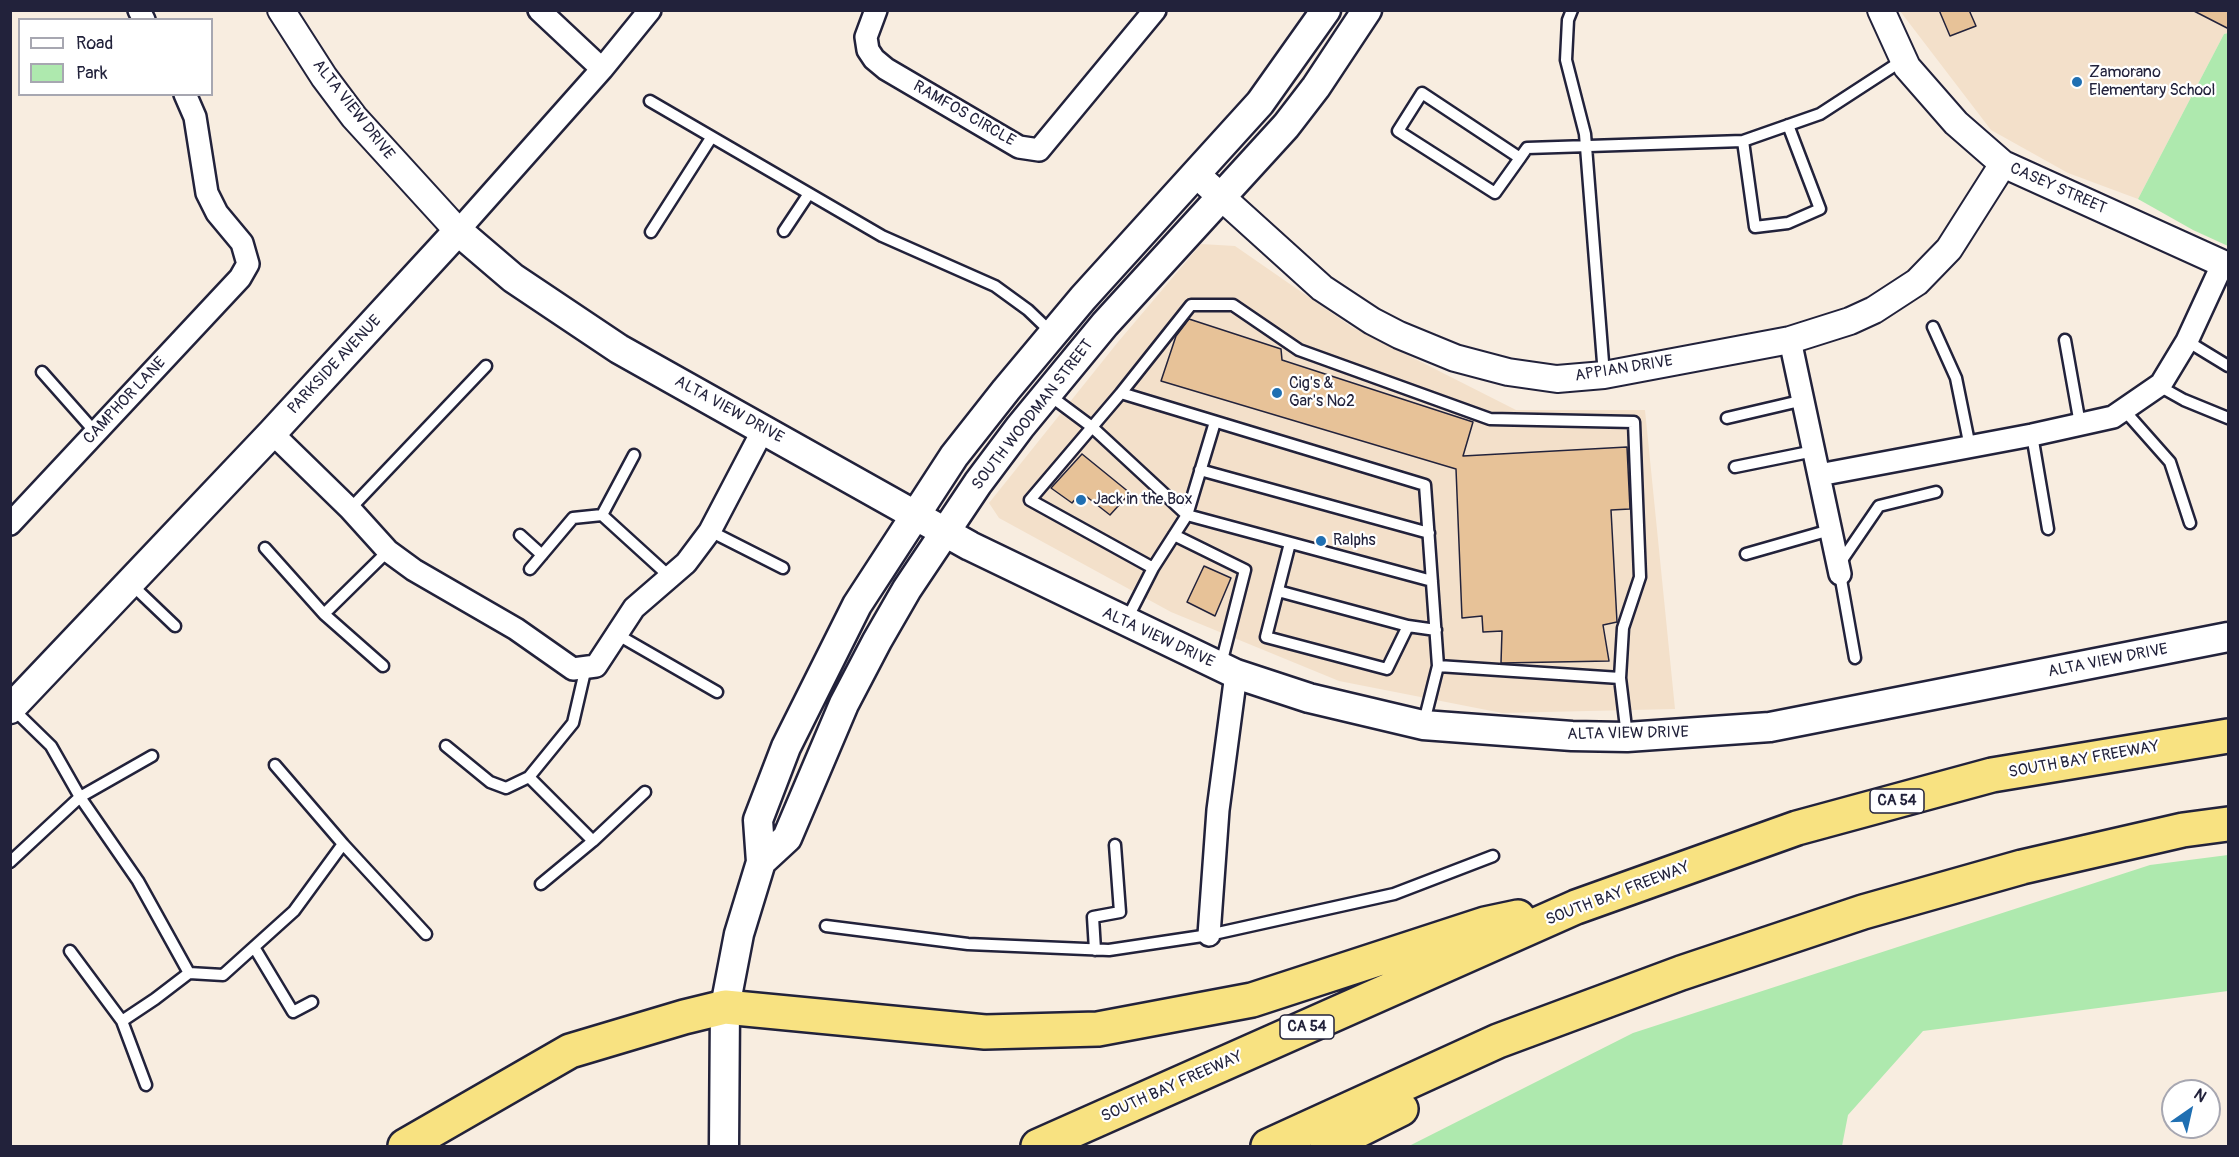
<!DOCTYPE html>
<html>
<head>
<meta charset="utf-8">
<style>
	body { margin:0 }
	#map { position:relative; width:2239px; height:1157px; overflow:hidden; background:#f8ede0; font-family:Pangolin,sans-serif }
	canvas { display:block }
	.frame { position:absolute; inset:0; border:12px solid #22223b; pointer-events:none }
	.legend { position:absolute; left:18px; top:18px; width:195px; height:78px; box-sizing:border-box; background:#fff; border:2px solid #a7a7b1; margin:0; padding:8px 10px; list-style:none; font-size:18px; color:#22223b }
	.legend li { display:flex; align-items:center; gap:12px; height:30px }
	.legend b { width:30px; border:2px solid #a7a7b1 }
	.north { position:absolute; left:2161px; top:1079px; width:60px; height:60px; box-sizing:border-box; background:#fff; border:2px solid #a7a7b1; border-radius:50%; rotate:34deg; font-size:16px; font-weight:700; line-height:24px; text-align:center; color:#22223b }
	.north::after { content:''; display:block; margin:auto; width:21px; height:27px; background:#1f6fb2; clip-path:polygon(50% 0,100% 100%,50% 72%,0 100%) }
</style>
</head>
<body>
<div id="map">
<canvas width="2239" height="1157"></canvas>
<div class="frame"></div>
<ul class="legend">
<li><b style="height:8px;background:#fff"></b>Road</li>
<li><b style="height:16px;background:#aee9ae"></b>Park</li>
</ul>
<div class="north">N</div>
</div>
<script>
const ctx = document.querySelector('canvas').getContext('2d');
ctx.lineJoin = 'round';
function paint(path, color) {
  ctx.fillStyle = color;
  ctx.fill(path, 'evenodd');
}
function shape(rows) {
  const path = new Path2D();
  for (const r of rows) {
    path.moveTo(r[0], r[1]);
    for (let i = 2; i < r.length; i += 2) path.lineTo(r[i], r[i + 1]);
  }
  return path;
}
function trace(path, color, width, dash) {
  ctx.strokeStyle = color;
  ctx.lineWidth = width;
  ctx.lineCap = dash ? 'butt' : 'round';
  ctx.setLineDash(dash || []);
  ctx.stroke(path);
}
function label(font, color, halo, rows, align = 'center') {
  ctx.font = font + ' Pangolin,sans-serif';
  ctx.lineWidth = 4.5;
  ctx.setLineDash([]);
  ctx.textBaseline = 'middle';
  ctx.strokeStyle = halo;
  ctx.fillStyle = color;
  for (const [text, x, y, turn = 0] of rows) {
    ctx.save();
    ctx.translate(x, y);
    ctx.rotate((+turn || 0) * Math.PI / 180);
    ctx.textAlign = isNaN(turn) ? turn : align;
    if (halo) ctx.strokeText(text, 0, 0);
    ctx.fillText(text, 0, 0);
    ctx.restore();
  }
}
paint(shape([
	[1900,11,2228,11,2228,33,2224,34,2138,199,2068,173,1991,130],
	[1201,244,1235,246,1352,327,1516,410,1645,410,1675,709,1502,713,1339,681,1171,612,999,518,989,503,1118,342]
]), '#f3e0ca');
paint(shape([
	[2228,33,2228,246,2193,230,2138,199,2224,34],
	[2228,855,2228,991,1923,1031,1848,1115,1842,1146,1409,1146,1633,1033,2150,865]
]), '#aee9ae');
const building = shape([
	[1939,10,1969,10,1976,26,1950,36,1939,10],
	[2192,10,2229,10,2229,29,2192,10],
	[1189,319,1281,349,1282,360,1473,422,1463,456,1627,447,1630,509,1611,510,1617,622,1603,625,1609,661,1501,663,1502,631,1483,632,1482,616,1462,618,1456,469,1161,381,1176,336,1189,319],
	[1082,454,1130,493,1110,515,1087,497,1084,500,1078,496,1072,503,1051,488,1082,454],
	[1204,566,1231,578,1215,616,1187,602,1204,566]
]);
paint(building, '#e7c298');
trace(building, '#22223b', 1.5);
const service = shape([
	[1572,10,1568,20,1566,60,1585,134,1604,375],
	[650,101,882,236,995,286,1028,310,1052,333],
	[1743,141,1755,227,1788,223,1820,209,1788,125],
	[1520,158,1422,93,1398,131,1495,193,1520,158,1527,148,1743,141,1820,114,1903,60],
	[784,231,808,195],
	[651,232,711,138],
	[1933,327,1956,378,1970,447],
	[2065,340,2080,424],
	[2187,341,2228,366],
	[42,372,96,433],
	[2159,386,2184,400,2228,418],
	[1121,393,1191,305,1233,305,1299,350,1490,419,1634,422,1640,577,1623,628,1620,678],
	[1049,395,1092,427,1187,515,1153,568],
	[2124,410,2170,462,2190,523],
	[1727,418,1804,400],
	[1215,422,1187,515,1432,581],
	[2032,435,2048,529],
	[634,455,602,515,669,576],
	[1735,467,1814,451],
	[1200,470,1429,533],
	[350,509,486,366],
	[710,531,783,568],
	[520,535,542,555],
	[1174,535,1245,570,1221,664],
	[1290,543,1266,637,1387,669,1408,626,1436,630],
	[265,548,324,614,388,551],
	[1746,554,1830,530],
	[1840,563,1879,506,1936,492],
	[530,569,573,518,602,515],
	[1840,574,1855,658],
	[130,583,175,626],
	[1278,591,1408,626],
	[324,614,383,666],
	[1126,621,1153,568,1030,500,1121,393,1425,485,1438,666],
	[618,635,717,692],
	[12,708,51,746,80,797,138,881,189,973,223,975,294,911,343,844,275,765],
	[1424,722,1438,666,1620,678,1627,736],
	[446,746,490,782,506,788,529,777,573,723,586,667],
	[529,777,593,841,645,792],
	[343,844,426,934],
	[10,862,80,797,152,756],
	[541,884,593,841],
	[826,926,968,944,1109,950,1209,935,1394,894,1493,856],
	[254,947,293,1012,312,1002],
	[1095,950,1093,917,1120,912,1115,845],
	[70,951,122,1021,146,1085],
	[122,1021,155,999,189,973]
]);
const minor = shape([
	[139,10,144,20],
	[539,10,602,69],
	[876,10,866,37,868,50,874,59,886,69,1019,147,1039,150,1155,10],
	[458,231,602,69,650,10],
	[1790,340,1840,574],
	[272,433,350,509,388,551,414,570,516,629,573,669,596,666,634,608,686,563,710,531,764,428],
	[1819,475,2032,435,2113,417,2161,384,2187,341,2223,263],
	[10,524,240,278,248,264,242,243,217,213,207,193,195,117,185,94],
	[1209,935,1218,810,1236,674]
]);
const tertiary = shape([
	[281,10,324,77,354,117,458,231],
	[1881,10,1907,67,1956,123,2003,164,2228,266],
	[1197,175,1322,288,1372,321,1399,335,1455,358,1508,372,1557,379,1604,375,1790,340,1850,321,1874,310,1917,282,1949,249,2003,164]
]);
const secondary = shape([
	[10,709,272,433,458,231,513,278,619,349,970,546,1236,674,1309,698,1423,725,1572,736,1627,737,1770,727,2228,637],
	[761,862,787,838,844,704,877,641,907,589,978,483,1020,427,1105,324,1286,126,1316,87,1367,10],
	[724,1146,725,1007,739,934,761,862,758,820,786,747,857,605,954,456,1006,390,1083,298,1260,103,1326,10]
]);
const motorway = shape([
	[405,1146,570,1051,684,1017,725,1007,985,1032,1098,1029,1252,1000,1485,924,1518,917],
	[1038,1146,1576,907,1797,828,1992,775,2228,736],
	[1268,1146,1498,1041,1681,973,1863,912,2022,867,2183,830,2228,824],
	[1327,1146,1401,1109]
]);
trace(service, '#22223b', 15);
trace(minor, '#22223b', 26);
trace(tertiary, '#22223b', 30);
trace(secondary, '#22223b', 33);
trace(motorway, '#22223b', 38);
trace(service, '#fff', 10);
trace(minor, '#fff', 21);
trace(tertiary, '#fff', 26);
trace(secondary, '#fff', 28);
trace(motorway, '#f8e281', 33);
for (const [x, y, r, color] of [
	[2077,82,6,"#1f6fb2"],
	[1277,393,6,"#1f6fb2"],
	[1081,500,6,"#1f6fb2"],
	[1321,541,6,"#1f6fb2"]
]) {
  const dot = new Path2D();
  dot.arc(x, y, r, 0, 2 * Math.PI);
  ctx.fillStyle = color;
  ctx.fill(dot);
  trace(dot, '#fff', 2);
}
for (const [x, y, w] of [
	[1897,801,54],
	[1307,1027,54]
]) {
  const box = new Path2D();
  box.roundRect(x - w / 2, y - 12, w, 24, 4.5);
  ctx.fillStyle = '#fff';
  ctx.fill(box);
  trace(box, '#22223b', 1.5);
}
label('bold 15px', '#22223b', null, [
	["CA 54",1897,801],
	["CA 54",1307,1027]
]);
label('16px', '#22223b', '#fff', [
	["Zamorano",2089,73],
	["Elementary School",2089,91],
	["Cig's &",1289,384],
	["Gar's No2",1289,402],
	["Jack in the Box",1093,500],
	["Ralphs",1333,541]
], 'left');
label('16px', '#22223b', '#fff', [
	["ALTA VIEW DRIVE",353,110,52],
	["RAMFOS CIRCLE",964,114,30],
	["CASEY STREET",2058,189,24],
	["PARKSIDE AVENUE",335,365,-47],
	["APPIAN DRIVE",1624,369,-9],
	["CAMPHOR LANE",125,401,-47],
	["ALTA VIEW DRIVE",729,410,29],
	["SOUTH WOODMAN STREET",1033,415,-52],
	["ALTA VIEW DRIVE",1158,638,25],
	["ALTA VIEW DRIVE",2108,661,-11],
	["ALTA VIEW DRIVE",1628,734,-1],
	["SOUTH BAY FREEWAY",2084,760,-10],
	["SOUTH BAY FREEWAY",1618,894,-21],
	["SOUTH BAY FREEWAY",1172,1087,-24]
]);
</script>
</body>
</html>
